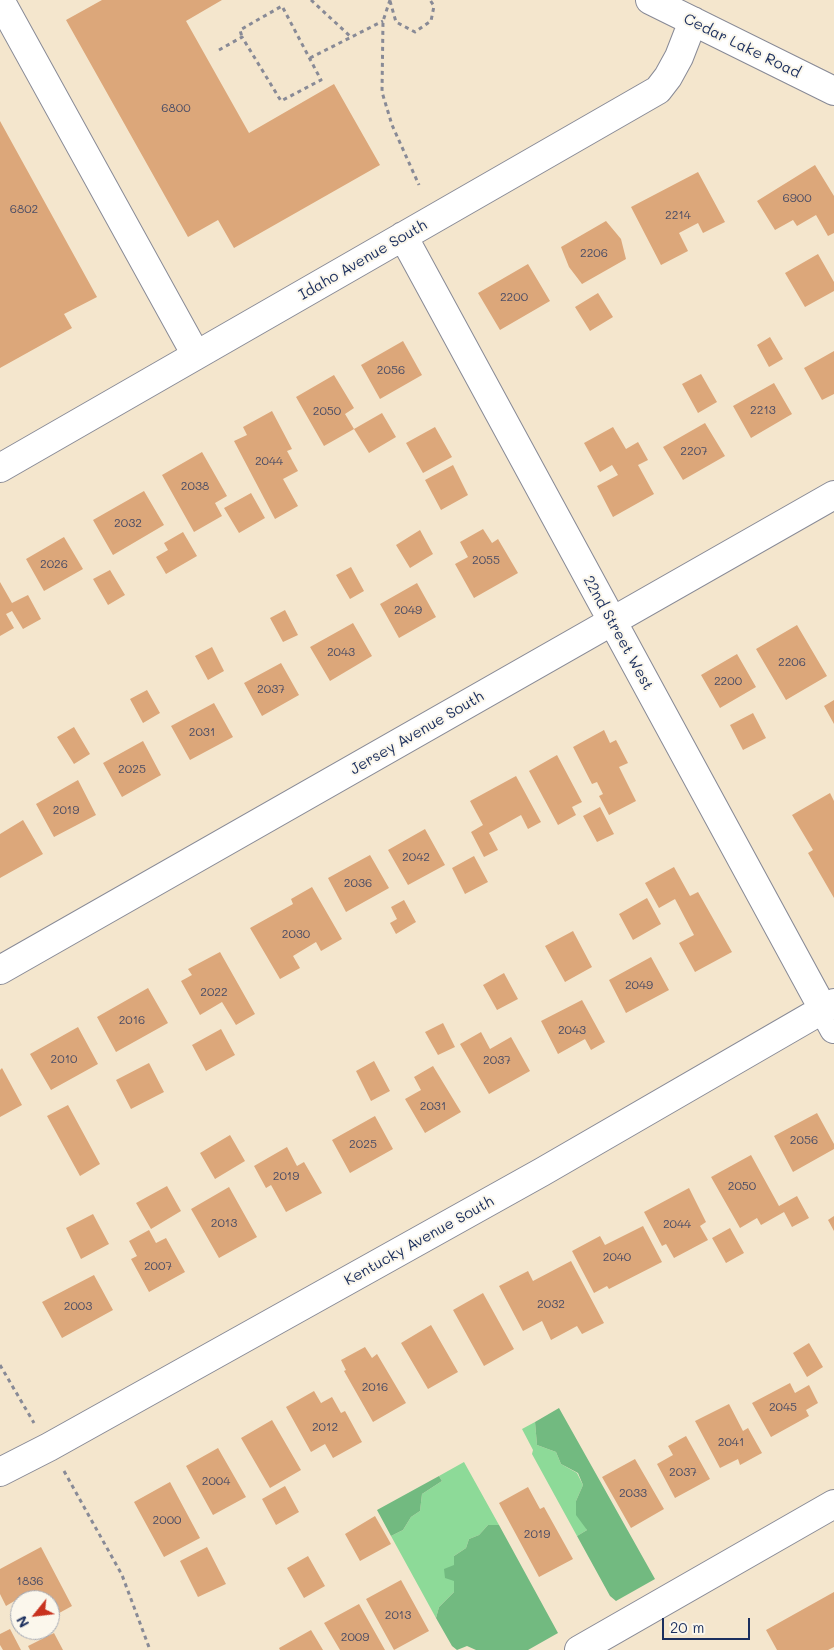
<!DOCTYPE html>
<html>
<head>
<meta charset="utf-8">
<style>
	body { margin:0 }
	#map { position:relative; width:834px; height:1650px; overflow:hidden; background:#f4e6cd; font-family:Mali,sans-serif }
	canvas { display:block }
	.north { position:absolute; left:10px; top:1590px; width:50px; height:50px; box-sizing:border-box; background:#fbf7ec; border:1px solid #a1a7b3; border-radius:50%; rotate:241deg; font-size:14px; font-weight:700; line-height:20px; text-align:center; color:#1b2f5e }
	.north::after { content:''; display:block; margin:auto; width:18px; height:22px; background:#c8321e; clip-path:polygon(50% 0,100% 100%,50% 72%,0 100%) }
	.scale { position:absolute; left:662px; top:1618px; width:88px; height:22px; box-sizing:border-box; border:2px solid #1b2f5e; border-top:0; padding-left:6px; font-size:15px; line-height:18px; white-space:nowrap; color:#1b2f5e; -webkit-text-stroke:4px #fbf7ec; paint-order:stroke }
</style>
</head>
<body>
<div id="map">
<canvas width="834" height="1650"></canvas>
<div class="north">N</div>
<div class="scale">20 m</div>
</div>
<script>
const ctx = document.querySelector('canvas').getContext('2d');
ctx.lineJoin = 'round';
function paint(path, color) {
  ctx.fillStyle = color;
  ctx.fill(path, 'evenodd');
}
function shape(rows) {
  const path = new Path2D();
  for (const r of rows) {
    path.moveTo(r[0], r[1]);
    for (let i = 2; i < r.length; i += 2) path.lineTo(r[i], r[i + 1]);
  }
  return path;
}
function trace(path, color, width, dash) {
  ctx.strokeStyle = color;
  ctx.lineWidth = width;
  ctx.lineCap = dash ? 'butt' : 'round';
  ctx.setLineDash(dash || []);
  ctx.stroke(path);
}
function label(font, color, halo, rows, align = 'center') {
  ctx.font = font + ' Mali,sans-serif';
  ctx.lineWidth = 4;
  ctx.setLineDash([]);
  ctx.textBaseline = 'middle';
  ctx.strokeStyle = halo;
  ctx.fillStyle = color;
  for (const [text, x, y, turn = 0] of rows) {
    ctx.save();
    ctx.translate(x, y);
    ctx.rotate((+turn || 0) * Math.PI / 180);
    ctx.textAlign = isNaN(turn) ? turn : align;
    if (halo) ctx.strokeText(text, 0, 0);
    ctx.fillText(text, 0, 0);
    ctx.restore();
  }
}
paint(shape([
	[535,1422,537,1445,556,1452,561,1464,577,1473,583,1485,576,1501,587,1530,577,1536,532,1454,533,1450,522,1429],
	[464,1462,499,1525,488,1525,479,1535,469,1539,466,1548,454,1556,454,1592,439,1607,436,1618,391,1536,403,1530,411,1517,420,1511,422,1494,442,1481,439,1476]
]), '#8dda98');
paint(shape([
	[559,1408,655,1579,616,1601,610,1596,577,1536,587,1530,576,1515,576,1501,583,1485,578,1473,561,1464,556,1452,537,1445,535,1422],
	[439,1476,442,1481,422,1494,420,1511,411,1517,403,1530,391,1536,377,1510],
	[488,1525,499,1525,558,1633,528,1650,476,1650,467,1646,457,1650,452,1646,436,1618,439,1607,454,1592,454,1581,445,1578,444,1569,454,1565,454,1556,466,1548,469,1539,479,1535]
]), '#72ba80');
paint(shape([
	[102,0,222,0,186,21,249,133,334,84,380,165,234,248,218,220,188,237,66,20],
	[0,121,97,297,64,314,72,328,0,368],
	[815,165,834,196,834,233,828,236,816,215,797,226,793,220,775,230,757,201],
	[698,172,725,222,703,233,698,223,679,233,688,251,661,265,631,207],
	[606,221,621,239,626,259,582,284,569,267,561,247],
	[818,254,834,282,834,291,805,307,785,273],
	[528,264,550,301,500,330,478,293],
	[598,293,613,317,590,331,575,307],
	[770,337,783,359,769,367,757,345],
	[403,341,422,375,380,399,361,365],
	[834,351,834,394,822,400,804,368],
	[701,374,717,402,698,413,682,384],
	[334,375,354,408,345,414,354,429,382,413,396,437,369,453,354,429,324,446,296,397],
	[774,383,792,414,751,438,733,406],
	[272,411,292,449,287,451,298,471,283,479,298,506,275,519,234,441,247,435,243,427],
	[705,423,725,456,683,480,663,447],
	[435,427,452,457,423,473,406,443],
	[613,427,626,449,638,442,648,460,638,465,654,494,613,517,597,486,618,475,612,465,600,472,584,443],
	[202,452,227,496,215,503,222,516,194,532,162,475],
	[453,465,468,495,441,510,425,480],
	[144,491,164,525,113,555,93,520],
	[251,493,265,518,239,533,224,508],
	[483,529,492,543,498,539,518,573,474,598,455,564,468,557,460,542],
	[420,530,433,554,410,568,396,545],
	[183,532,197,556,166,574,156,557,168,550,164,543],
	[64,537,83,569,44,591,26,559],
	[351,567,364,591,350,599,336,575],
	[110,570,125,595,108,605,93,579],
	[0,582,12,603,28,595,41,619,23,629,12,611,6,614,14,628,0,636],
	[417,583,436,617,399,638,380,604],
	[285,610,298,635,283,642,270,618],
	[353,623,372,656,330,681,310,647],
	[797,625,827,676,786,700,756,649],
	[212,647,224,671,208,680,195,656],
	[737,654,756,687,720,708,701,675],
	[281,663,299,695,262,716,244,683],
	[147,690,160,713,143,723,130,699],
	[834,700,834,724,824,706],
	[214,703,233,737,190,760,171,726],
	[753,713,766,738,743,750,730,725],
	[74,727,90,754,74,764,57,737],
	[604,730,610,743,616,740,628,763,619,767,636,801,609,815,599,796,603,794,597,782,592,784,573,747],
	[143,741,161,775,122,797,103,763],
	[557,755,582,802,572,807,576,815,558,825,529,771],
	[516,776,541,822,528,829,521,815,489,833,498,850,484,857,471,832,483,825,470,801],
	[78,780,96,815,54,837,36,804],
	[830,793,834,801,834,898,808,853,813,850,792,815],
	[600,807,614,834,597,842,583,816],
	[23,820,43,854,0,878,0,834],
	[425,829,445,865,408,885,388,850],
	[370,855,389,888,346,912,328,878],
	[474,856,488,882,465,894,452,868],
	[674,867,690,896,698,892,732,952,695,972,679,943,694,935,675,899,659,908,645,883],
	[312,887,342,939,321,951,316,942,293,956,300,968,280,979,250,928,293,904,291,899],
	[647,898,661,924,633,940,619,914],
	[404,900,416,922,396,934,390,923,397,919,391,907],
	[573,931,592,967,565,982,545,946],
	[220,952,255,1014,236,1025,222,1002,200,1015,181,981,192,975,188,969],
	[651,957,669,990,626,1013,609,980],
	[504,973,518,999,497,1010,483,985],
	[148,988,168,1023,116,1052,97,1017],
	[582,1000,605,1042,591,1050,585,1039,558,1054,541,1021],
	[443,1023,455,1047,438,1055,425,1032],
	[78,1027,98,1064,51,1090,30,1054],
	[221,1029,235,1055,206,1071,192,1045],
	[481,1032,490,1049,511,1037,530,1071,489,1094,460,1044],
	[374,1061,390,1091,371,1101,356,1071],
	[149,1063,164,1092,131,1109,116,1080],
	[433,1066,461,1112,425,1133,405,1099,421,1090,414,1077],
	[2,1068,22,1105,0,1117,0,1070],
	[68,1105,100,1164,80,1176,47,1116],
	[817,1113,834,1144,834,1149,793,1172,774,1136],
	[375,1116,393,1149,350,1173,332,1140],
	[230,1135,245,1161,215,1179,200,1153],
	[287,1147,297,1166,304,1162,322,1193,286,1212,271,1185,266,1188,254,1166],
	[751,1155,779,1206,797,1196,809,1218,792,1227,784,1212,761,1225,757,1218,740,1228,711,1177],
	[167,1186,181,1211,151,1229,136,1203],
	[229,1187,257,1237,219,1258,191,1209],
	[689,1188,706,1222,700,1226,708,1240,674,1258,666,1244,662,1246,644,1212],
	[93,1214,109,1244,81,1259,66,1228],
	[834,1216,834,1231,828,1220],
	[643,1226,662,1262,609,1289,607,1286,594,1293,572,1251,600,1236,605,1245],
	[730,1228,744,1253,726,1263,712,1238],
	[149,1230,156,1243,166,1238,185,1272,149,1292,131,1259,137,1256,129,1241],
	[571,1261,604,1323,582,1334,577,1326,551,1340,542,1321,523,1331,499,1286,528,1271,533,1281],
	[94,1275,113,1310,62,1338,42,1302],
	[483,1293,514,1349,484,1366,453,1310],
	[431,1325,458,1372,428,1389,401,1343],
	[809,1343,823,1367,807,1377,793,1353],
	[365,1347,372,1358,377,1354,406,1403,373,1422,344,1371,346,1370,341,1360],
	[790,1383,795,1393,809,1385,818,1403,806,1410,809,1416,771,1437,752,1403],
	[314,1391,321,1403,332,1397,341,1413,345,1411,362,1442,333,1458,325,1444,311,1452,286,1407],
	[729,1404,743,1431,748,1428,762,1453,740,1465,738,1459,720,1468,695,1421],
	[272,1420,301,1470,270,1488,241,1438],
	[686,1436,710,1479,675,1498,657,1464,673,1455,668,1446],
	[218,1448,246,1497,213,1515,186,1466],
	[635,1459,664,1509,631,1528,602,1477],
	[170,1482,200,1538,164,1557,134,1502],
	[285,1486,299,1512,276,1525,262,1499],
	[528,1487,540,1509,544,1507,573,1559,539,1577,499,1503],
	[375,1516,391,1544,360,1561,345,1534],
	[41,1547,72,1606,50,1618,50,1600,20,1600,20,1609,16,1600,6,1606,0,1594,0,1569],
	[207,1547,226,1584,198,1597,180,1561],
	[308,1556,325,1586,304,1598,287,1568],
	[401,1580,429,1631,394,1650,366,1599],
	[834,1592,834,1647,828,1650,777,1650,766,1630],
	[359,1604,385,1650,340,1650,324,1623],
	[10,1629,21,1650,3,1650,0,1645,0,1634],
	[311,1630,323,1650,280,1650,279,1648],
	[54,1633,63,1650,30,1650,28,1646]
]), '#dca77a');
const minor = shape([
	[0,0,196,355],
	[650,0,834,91],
	[403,236,834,1029],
	[0,468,658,90,668,77,679,57,693,21],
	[0,970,834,495],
	[0,1472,49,1447,542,1172,834,1003]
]);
const major = shape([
	[579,1650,834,1504]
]);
trace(minor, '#888a96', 30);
trace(major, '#888a96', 30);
trace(shape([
	[311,0,351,37],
	[390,0,383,21,382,92,392,125,419,185],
	[390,1,396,22,415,32,431,21,434,6,430,0],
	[219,50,242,37,281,101,321,80,282,6,240,30,242,37],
	[310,58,383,21],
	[0,1365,34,1423],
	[64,1471,122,1575,150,1650]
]), '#888a96', 3, [4, 4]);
trace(minor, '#fff', 28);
trace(major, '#fff', 28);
label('12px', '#4b4d65', null, [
	["6800",176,108],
	["6900",797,198],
	["6802",24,209],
	["2214",678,215],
	["2206",594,253],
	["2200",514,297],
	["2056",391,370],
	["2213",763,410],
	["2050",327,411],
	["2207",694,451],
	["2044",269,461],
	["2038",195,486],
	["2032",128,523],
	["2055",486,560],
	["2026",54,564],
	["2049",408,610],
	["2043",341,652],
	["2206",792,662],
	["2200",728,681],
	["2037",271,689],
	["2031",202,732],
	["2025",132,769],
	["2019",66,810],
	["2042",416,857],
	["2036",358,883],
	["2030",296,934],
	["2049",639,985],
	["2022",214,992],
	["2016",132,1020],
	["2043",572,1030],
	["2010",64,1059],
	["2037",497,1060],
	["2031",433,1106],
	["2056",804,1140],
	["2025",363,1144],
	["2019",286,1176],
	["2050",742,1186],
	["2013",224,1223],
	["2044",677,1224],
	["2040",617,1257],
	["2007",158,1266],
	["2032",551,1304],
	["2003",78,1306],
	["2016",375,1387],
	["2045",783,1407],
	["2012",325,1427],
	["2041",731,1442],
	["2037",683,1472],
	["2004",216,1481],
	["2033",633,1493],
	["2000",167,1520],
	["2019",537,1534],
	["1836",30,1581],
	["2013",398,1615],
	["2009",355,1637]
]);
label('15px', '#1b2f5e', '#fbf7ec', [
	["Cedar Lake Road",742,46,26],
	["Idaho Avenue South",363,260,-30],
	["22nd Street West",618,633,61],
	["Jersey Avenue South",417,733,-30],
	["Kentucky Avenue South",419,1241,-29]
]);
</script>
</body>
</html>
